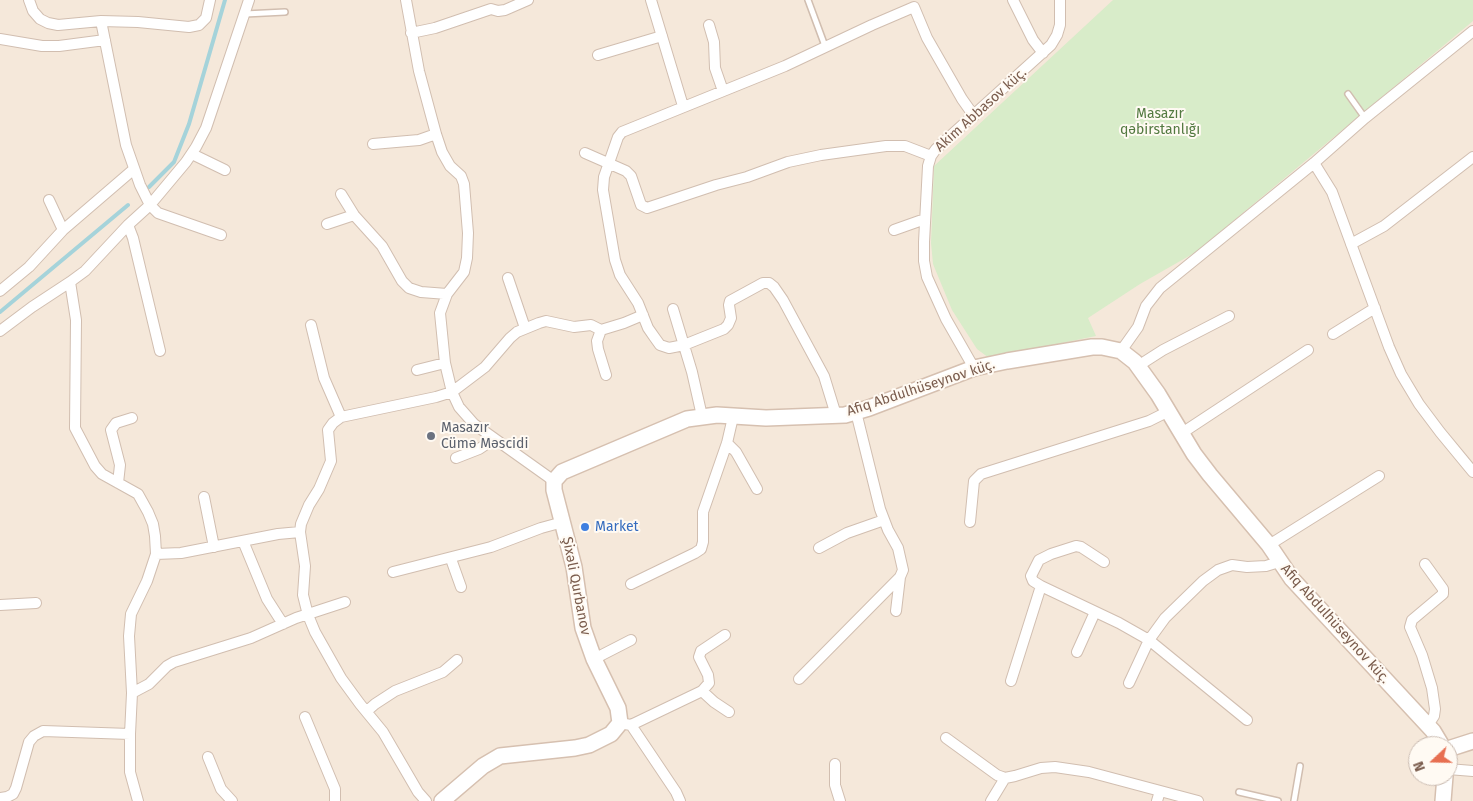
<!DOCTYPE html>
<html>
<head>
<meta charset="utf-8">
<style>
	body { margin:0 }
	#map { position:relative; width:1473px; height:801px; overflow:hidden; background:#fdf6ec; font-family:"Fira Sans",sans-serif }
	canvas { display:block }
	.north { position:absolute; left:1408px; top:736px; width:50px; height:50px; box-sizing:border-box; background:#fffaf3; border:1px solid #cabbb1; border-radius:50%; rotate:249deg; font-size:14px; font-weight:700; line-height:20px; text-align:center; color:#7a5c4d }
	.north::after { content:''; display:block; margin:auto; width:18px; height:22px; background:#e76f51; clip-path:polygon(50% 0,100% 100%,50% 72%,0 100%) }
</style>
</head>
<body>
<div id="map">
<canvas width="1473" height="801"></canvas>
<div class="north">N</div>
</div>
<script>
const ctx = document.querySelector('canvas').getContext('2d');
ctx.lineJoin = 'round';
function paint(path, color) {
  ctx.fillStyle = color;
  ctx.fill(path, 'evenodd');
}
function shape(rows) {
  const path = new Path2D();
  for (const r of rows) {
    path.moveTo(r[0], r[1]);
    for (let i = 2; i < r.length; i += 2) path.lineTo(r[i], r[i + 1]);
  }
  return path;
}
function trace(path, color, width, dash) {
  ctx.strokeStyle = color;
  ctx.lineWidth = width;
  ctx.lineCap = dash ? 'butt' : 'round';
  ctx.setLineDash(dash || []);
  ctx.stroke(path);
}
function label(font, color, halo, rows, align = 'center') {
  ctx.font = font + ' "Fira Sans",sans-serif';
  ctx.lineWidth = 4;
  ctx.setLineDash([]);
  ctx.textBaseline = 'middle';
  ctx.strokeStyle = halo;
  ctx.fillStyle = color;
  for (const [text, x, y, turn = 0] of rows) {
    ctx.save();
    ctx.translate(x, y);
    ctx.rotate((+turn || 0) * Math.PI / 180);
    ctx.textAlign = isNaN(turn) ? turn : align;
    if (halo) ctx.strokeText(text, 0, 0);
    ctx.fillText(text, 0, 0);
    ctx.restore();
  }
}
paint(shape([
	[0,0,1473,0,1473,801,0,801],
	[1418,746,1448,746,1448,776,1418,776]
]), '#f5e8da');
paint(shape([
	[1113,0,1473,0,1473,21,1196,252,1140,284,1088,318,1096,336,989,358,977,349,952,310,933,264,931,243,934,166]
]), '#d8ecc9');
trace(shape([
	[149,187,174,162,189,124,225,0],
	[0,312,128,205]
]), '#a5d3da', 4);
const lane = shape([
	[808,0,825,46],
	[245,14,285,12],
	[1348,94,1365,118],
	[1239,792,1278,801],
	[1294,801,1300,766]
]);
const street = shape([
	[29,0,33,11,40,19,48,23,58,25,101,21],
	[210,0,206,18,199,25,189,27,138,22,101,21,126,145,140,185,150,205,158,213,221,235],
	[406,0,419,71,436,134,442,152,450,166,461,176,464,184,468,233,467,258,464,272,447,294,440,313,445,363,452,392,459,407,474,424,554,481],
	[651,0,683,106],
	[1013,0,1033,40,1043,53],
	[709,25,714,42,715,68,723,91],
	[411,33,435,28,491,9,498,11,505,10,528,0],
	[0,39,42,46,59,46,105,40],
	[598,55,662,36],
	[373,144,419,140,436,134],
	[585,153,626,171,631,176,641,205,647,208,716,185,747,177,788,162,821,155,886,146,905,146,931,156],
	[192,154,225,170],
	[1314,163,1332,192,1389,347,1401,374,1419,404,1440,432,1473,472],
	[341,194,354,215,382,246,402,281,409,288,421,292,447,294],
	[49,200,63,230],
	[327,224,354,215],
	[128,225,133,238,160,351],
	[894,230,925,219],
	[1351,244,1384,226,1473,157],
	[508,278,525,328],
	[70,282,76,320,75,428,95,466,102,474,138,494,148,512,153,524,155,536,156,554,147,581,131,614,129,636,132,693,130,734,130,772,138,801],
	[0,291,29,267,63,230,134,169],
	[673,309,692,372,702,416],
	[311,325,324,378,341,417],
	[601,330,597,341,598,349,606,375],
	[0,331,32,307,70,282,85,271,128,225,150,205,186,162,196,147,206,128,249,0],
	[1333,334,1375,308],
	[1121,351,1138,327,1146,306,1160,288,1314,163,1365,118,1473,31],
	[1138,366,1163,350,1229,316],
	[974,368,946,319,927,277,924,261,924,242,928,166,931,156,936,149,1051,45,1057,35,1060,25,1060,0],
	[417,370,445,363],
	[836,415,824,376,783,300,774,287,769,283,763,283,730,301,729,305,731,318,728,325,724,329,684,345,669,348,660,345,655,338,648,328,638,303,620,275,615,260,603,190,604,177,618,137,622,132,785,66,872,25,914,7,927,38,962,99,974,116],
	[1182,433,1308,350],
	[727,443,736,452,757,489],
	[456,458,479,449,494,439],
	[118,483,120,465,111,430,116,423,132,418],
	[204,497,214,547],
	[970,522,974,481,981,474,1149,421,1169,411],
	[243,541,267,599,283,624],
	[1269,545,1379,476],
	[819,548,847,533,884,520],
	[156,554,181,553,278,534,300,532],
	[451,559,461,587],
	[1104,562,1081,547,1076,546,1051,554,1039,560,1031,576,1033,581,1041,586,1119,623,1149,640,1247,720],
	[1425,564,1443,589,1443,594,1412,620,1410,627,1422,655,1432,688,1435,709,1434,716,1428,725],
	[393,572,491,547,541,528,563,522],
	[631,584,695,553,701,549,703,542,703,512,727,443,733,417],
	[0,605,36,603],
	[896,611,900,577],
	[1077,652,1095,612],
	[594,659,631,640],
	[799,679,900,577,903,570,898,548,888,530,880,509,856,412],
	[1011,681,1041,586],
	[1129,683,1149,640,1165,618,1203,581,1218,570,1232,565,1247,567,1266,566,1279,562],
	[702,691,714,702,729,712],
	[132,693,149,684,167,666,174,662,251,638,296,618,345,602],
	[367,711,375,704,395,691,443,672,457,660],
	[305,717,335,789,335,801],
	[625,724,631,725,676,792,680,801],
	[631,725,702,691,709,683,708,675,699,657,701,651,725,635],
	[946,738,997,775,1005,778,1015,776,1041,768,1055,767,1089,772,1198,801],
	[208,757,221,789,232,801],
	[835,764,835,785,840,801],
	[1448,769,1473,771],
	[0,798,7,797,13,794,16,788,29,742,34,736,43,731,130,734],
	[426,801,418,792,383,732,360,704,341,678,315,632,308,615,303,595,305,566,300,532,301,524,309,505,319,489,331,461,328,430,333,423,341,417,436,397,452,392,485,367,510,338,517,332,539,323,546,321,574,327,591,325,601,330,624,323,643,315],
	[991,801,1005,778],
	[1157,801,1160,791]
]);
const secondary = shape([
	[1448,749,1473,741],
	[442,801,483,766,500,756,575,748,589,745,611,734,620,723,618,708,594,659,583,628,574,567,554,490,554,481,562,472,687,419,717,415,766,418,845,415,869,408,974,368,1007,361,1092,347,1102,347,1121,351,1135,362,1158,394,1194,454,1210,475,1269,545,1292,579,1433,731,1442,746],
	[1443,801,1445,776]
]);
trace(lane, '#d1beb0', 8);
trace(street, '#d1beb0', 12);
trace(secondary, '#d6c0b0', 18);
trace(lane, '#fff', 5);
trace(street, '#fff', 10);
trace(secondary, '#fff', 15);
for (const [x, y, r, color] of [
	[431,436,5,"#6b7280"],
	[585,527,5,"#3f7fe0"]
]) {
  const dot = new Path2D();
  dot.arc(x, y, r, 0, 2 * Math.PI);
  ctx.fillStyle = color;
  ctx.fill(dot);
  trace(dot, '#fffaf3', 2);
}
label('14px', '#7a5c4d', '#fffaf3', [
	["Akim Abbasov küç.",981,110,-42],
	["Afiq Abdulhüseynov küç.",921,388,-18],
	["Şixəli Qurbanov",576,586,79],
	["Afiq Abdulhüseynov küç.",1335,624,48]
]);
label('14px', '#537a41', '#fffaf3', [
	["Masazır",1160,114],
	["qəbirstanlığı",1160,130]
]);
label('14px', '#5b616d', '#fffaf3', [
	["Masazır",441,428],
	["Cümə Məscidi",441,444]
], 'left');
label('14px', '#366cbe', '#fffaf3', [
	["Market",595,527]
], 'left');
</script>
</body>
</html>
